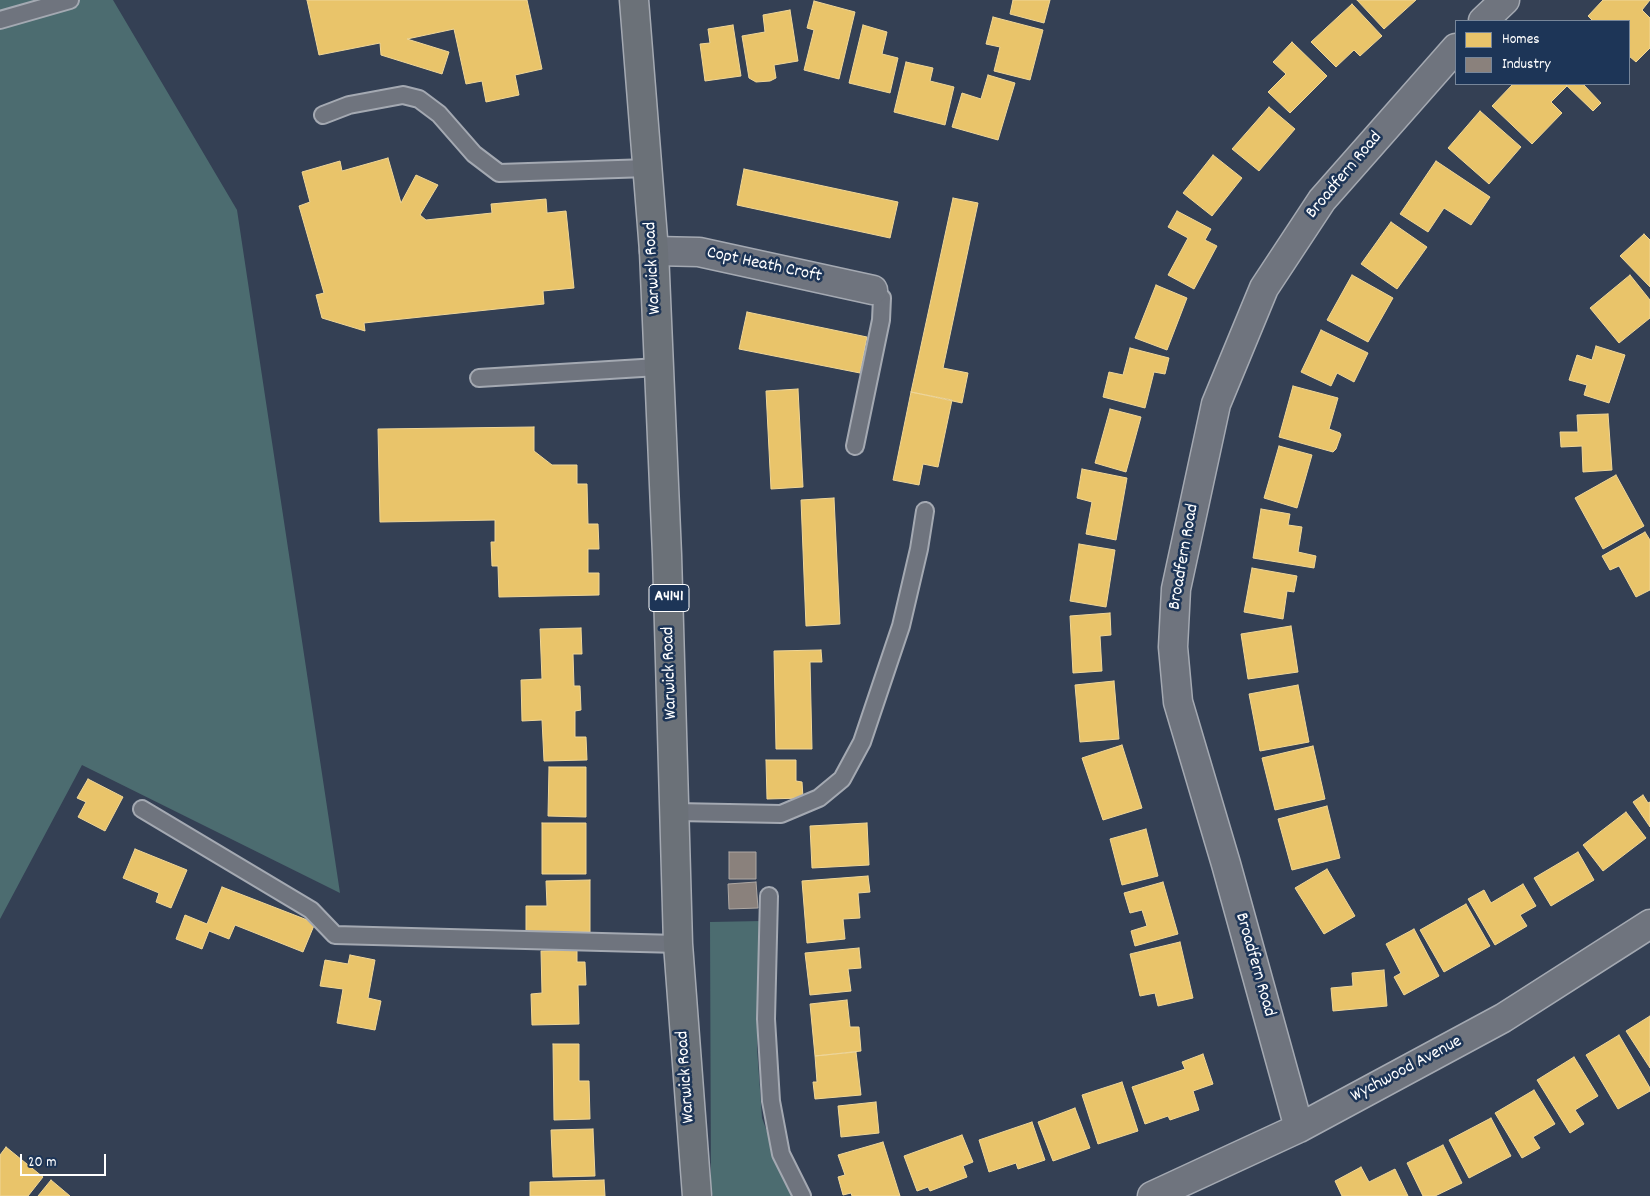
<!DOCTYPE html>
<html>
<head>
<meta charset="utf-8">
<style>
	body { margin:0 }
	#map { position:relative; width:1650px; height:1196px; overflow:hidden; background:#344054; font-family:Dekko,sans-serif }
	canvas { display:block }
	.legend { position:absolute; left:1455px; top:20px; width:175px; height:65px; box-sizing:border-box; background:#1d3557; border:1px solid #77869a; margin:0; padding:6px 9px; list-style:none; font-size:15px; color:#fff }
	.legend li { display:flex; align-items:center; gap:10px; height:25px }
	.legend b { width:25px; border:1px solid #77869a }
	.scale { position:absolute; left:20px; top:1154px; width:86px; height:22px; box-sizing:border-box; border:2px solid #fff; border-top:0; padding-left:6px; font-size:15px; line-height:18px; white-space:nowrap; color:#fff; -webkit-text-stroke:4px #1d3557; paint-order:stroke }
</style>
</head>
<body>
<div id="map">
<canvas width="1650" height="1196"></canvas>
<ul class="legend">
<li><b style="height:14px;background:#e9c46a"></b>Homes</li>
<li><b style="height:14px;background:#8a817c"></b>Industry</li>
</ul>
<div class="scale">20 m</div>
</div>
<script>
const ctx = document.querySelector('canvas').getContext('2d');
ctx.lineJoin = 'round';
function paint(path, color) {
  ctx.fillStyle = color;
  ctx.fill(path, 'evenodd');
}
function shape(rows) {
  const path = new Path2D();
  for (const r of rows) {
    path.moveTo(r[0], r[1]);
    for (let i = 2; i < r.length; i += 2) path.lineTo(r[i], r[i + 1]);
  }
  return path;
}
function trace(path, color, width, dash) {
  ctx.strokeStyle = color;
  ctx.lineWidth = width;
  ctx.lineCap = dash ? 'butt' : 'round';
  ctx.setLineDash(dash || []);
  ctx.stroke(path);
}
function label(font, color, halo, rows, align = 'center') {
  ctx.font = font + ' Dekko,sans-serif';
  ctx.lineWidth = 5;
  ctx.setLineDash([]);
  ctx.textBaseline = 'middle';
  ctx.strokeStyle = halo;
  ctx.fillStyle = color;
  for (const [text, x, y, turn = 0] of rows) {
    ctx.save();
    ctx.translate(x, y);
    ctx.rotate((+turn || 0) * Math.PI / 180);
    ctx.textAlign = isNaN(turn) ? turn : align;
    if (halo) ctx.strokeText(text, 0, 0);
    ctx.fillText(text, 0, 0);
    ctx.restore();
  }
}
paint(shape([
	[0,0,113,0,237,210,340,893,82,765,0,919],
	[762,921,757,1048,762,1118,784,1178,794,1196,713,1196,711,1192,710,922]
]), '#4c6c70');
const homes = shape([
	[307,0,527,0,542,69,515,75,519,95,486,102,482,81,466,84,454,29,407,39,449,52,442,74,381,55,380,43,319,55,307,0],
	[1013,0,1050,0,1044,23,1010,14,1013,0],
	[1357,0,1416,0,1384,29,1357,0],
	[1603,0,1650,0,1642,10,1650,18,1650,48,1636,62,1629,56,1629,21,1593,21,1588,16,1603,0],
	[814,1,855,12,839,79,804,70,814,30,807,28,814,1],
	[1352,4,1382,36,1360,56,1354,50,1336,67,1311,42,1352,4],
	[790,10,798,61,774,65,776,78,770,81,756,82,749,78,742,36,765,32,763,15,790,10],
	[993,17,1043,30,1030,80,994,71,1000,47,986,44,993,17],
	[733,25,741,76,705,81,700,44,710,43,708,29,733,25],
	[863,25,887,32,882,54,898,58,890,93,849,83,863,25],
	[1292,42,1327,76,1290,113,1268,92,1286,74,1273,62,1292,42],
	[906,62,933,68,930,81,954,87,945,125,894,112,906,62],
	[988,75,1015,83,998,140,952,127,962,93,981,99,988,75],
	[1513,84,1565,84,1567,86,1551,102,1562,113,1532,144,1492,106,1513,84],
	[1565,84,1583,84,1601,103,1593,111,1565,84],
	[1269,107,1295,129,1259,171,1232,149,1269,107],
	[1480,111,1521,147,1489,184,1448,148,1480,111],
	[1213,155,1242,178,1212,216,1183,193,1213,155],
	[388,158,401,203,416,175,438,185,420,215,426,220,492,213,491,204,546,199,547,213,566,211,574,288,543,291,544,304,364,323,365,331,322,318,316,295,324,293,299,206,310,202,302,172,340,161,342,171,388,158],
	[1436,161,1490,197,1471,225,1444,208,1428,232,1400,214,1436,161],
	[744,169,898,202,890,238,737,205,744,169],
	[953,198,978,203,943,368,968,373,962,403,911,392,953,198],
	[1177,211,1211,229,1205,240,1217,246,1194,289,1168,275,1188,238,1168,227,1177,211],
	[1391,222,1427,247,1397,289,1361,264,1391,222],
	[1644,234,1650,240,1650,287,1620,256,1644,234],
	[1352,275,1393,298,1368,342,1327,320,1352,275],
	[1630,275,1650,300,1650,318,1619,343,1590,308,1630,275],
	[1156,285,1187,298,1167,350,1135,338,1156,285],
	[747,312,867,337,860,373,739,349,747,312],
	[1321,330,1368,353,1354,382,1337,373,1331,386,1301,372,1321,330],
	[1596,346,1625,355,1609,403,1584,395,1587,385,1569,380,1577,355,1592,360,1596,346],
	[1130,348,1169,358,1165,374,1154,372,1145,408,1103,397,1109,372,1123,375,1130,348],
	[1293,386,1338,398,1329,429,1340,433,1341,435,1336,449,1333,452,1279,437,1293,386],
	[798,389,803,487,771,489,766,391,798,389],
	[911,392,952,400,938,467,923,464,919,485,893,480,911,392],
	[1110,409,1141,417,1126,472,1095,463,1110,409],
	[1608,414,1612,470,1583,472,1582,446,1561,447,1560,432,1578,432,1577,415,1608,414],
	[534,427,534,451,552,465,577,465,577,484,587,484,588,524,598,524,599,549,588,549,588,573,599,573,599,595,499,597,498,566,492,566,491,542,495,542,495,520,380,522,378,429,534,427],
	[1279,446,1312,455,1297,508,1264,498,1279,446],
	[1082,469,1127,478,1116,540,1086,534,1092,502,1077,498,1082,469],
	[1616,475,1644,526,1603,549,1575,498,1616,475],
	[834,498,840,624,806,626,801,500,834,498],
	[1261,509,1290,514,1288,525,1302,527,1298,552,1316,556,1314,568,1253,558,1261,509],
	[1645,532,1650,540,1650,590,1636,597,1619,566,1610,570,1602,556,1645,532],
	[1079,544,1115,550,1106,607,1070,601,1079,544],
	[1252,568,1297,576,1294,592,1287,591,1283,619,1244,612,1252,568],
	[1110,613,1111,635,1100,636,1102,671,1073,673,1070,616,1110,613],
	[1291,626,1298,672,1248,679,1241,634,1291,626],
	[581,628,582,654,573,654,574,686,580,686,581,710,575,711,575,737,586,737,587,760,544,761,542,720,522,721,521,680,542,679,540,629,581,628],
	[821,650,822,662,810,662,812,749,776,749,774,651,821,650],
	[1114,681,1119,739,1080,742,1075,685,1114,681],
	[1298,685,1309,742,1260,751,1249,694,1298,685],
	[1122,745,1142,808,1103,820,1082,758,1122,745],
	[1313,746,1325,799,1275,810,1262,758,1313,746],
	[766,760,796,760,796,781,802,782,803,798,767,799,766,760],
	[549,767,586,767,586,817,548,816,549,767],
	[88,779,123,797,105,831,78,817,86,802,77,798,88,779],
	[1643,795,1648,803,1650,802,1650,827,1633,802,1643,795],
	[1327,806,1340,858,1292,870,1278,819,1327,806],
	[1626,812,1646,838,1603,871,1583,845,1626,812],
	[542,823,586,823,586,874,542,874,542,823],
	[867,823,869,865,812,868,810,826,867,823],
	[1146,829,1158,876,1122,885,1110,839,1146,829],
	[135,849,187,870,171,908,156,902,159,893,123,878,135,849],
	[1578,852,1594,880,1551,906,1534,878,1578,852],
	[1327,869,1355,916,1324,934,1295,888,1327,869],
	[868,876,870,892,858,893,860,918,843,919,845,939,807,943,802,881,868,876],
	[590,880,590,932,526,932,526,906,547,906,546,881,590,880],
	[1163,882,1178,934,1135,946,1131,931,1147,926,1142,910,1130,913,1124,893,1163,882],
	[1523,884,1536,906,1520,915,1527,926,1495,945,1468,899,1484,890,1491,903,1523,884],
	[222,887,315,923,303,952,235,925,229,939,209,931,202,949,176,939,185,915,207,924,222,887],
	[1466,904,1490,946,1444,972,1420,930,1466,904],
	[1414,929,1439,976,1404,995,1394,977,1401,973,1386,944,1414,929],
	[1180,942,1193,998,1158,1006,1155,993,1140,996,1130,954,1180,942],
	[859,948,861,968,848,969,851,991,810,995,805,953,859,948],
	[577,950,577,962,585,962,586,985,578,985,579,1024,532,1025,531,994,542,993,541,951,577,950],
	[350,955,375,960,368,998,381,1001,375,1030,337,1023,343,989,320,986,325,960,348,964,350,955],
	[1384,970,1387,1006,1333,1011,1331,988,1353,986,1352,973,1384,970],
	[847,1000,850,1027,859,1027,861,1051,815,1056,810,1004,847,1000],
	[1650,1016,1650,1068,1626,1031,1650,1016],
	[1619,1035,1650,1088,1650,1091,1618,1109,1586,1055,1619,1035],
	[553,1044,579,1044,579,1081,589,1081,590,1119,554,1120,553,1044],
	[856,1052,861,1095,815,1099,813,1082,817,1082,815,1056,856,1052],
	[1203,1054,1213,1084,1193,1091,1199,1110,1170,1120,1168,1116,1145,1124,1132,1087,1185,1069,1182,1062,1203,1054],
	[1574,1057,1598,1096,1575,1110,1584,1124,1570,1133,1537,1080,1574,1057],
	[1122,1082,1138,1131,1098,1144,1082,1095,1122,1082],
	[1534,1090,1555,1124,1533,1137,1540,1148,1522,1158,1495,1113,1534,1090],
	[876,1102,879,1133,841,1137,838,1106,876,1102],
	[1075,1108,1090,1148,1053,1161,1038,1122,1075,1108],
	[1491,1118,1511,1156,1469,1178,1449,1140,1491,1118],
	[1032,1122,1045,1160,1018,1169,1016,1163,989,1172,979,1140,1032,1122],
	[593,1129,595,1176,553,1177,551,1130,593,1129],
	[962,1135,973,1162,963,1166,967,1177,930,1191,928,1187,917,1191,904,1156,962,1135],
	[883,1142,900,1196,852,1196,851,1193,843,1195,838,1177,845,1175,838,1155,883,1142],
	[1443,1145,1462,1183,1435,1196,1423,1196,1407,1163,1443,1145],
	[6,1147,43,1177,28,1196,0,1196,0,1155,6,1147],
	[1361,1167,1369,1182,1395,1169,1408,1196,1342,1196,1335,1181,1361,1167],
	[51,1180,70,1196,38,1196,51,1180],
	[604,1180,605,1196,530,1196,530,1182,604,1180]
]);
paint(homes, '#e9c46a');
trace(homes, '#f0d697', 1);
const industry = shape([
	[729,852,756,852,756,879,729,879,729,852],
	[756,882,758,908,729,909,728,884,756,882]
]);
paint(industry, '#8a817c');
trace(industry, '#ada7a3', 1);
const service = shape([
	[0,20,70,0],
	[323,115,349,105,403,95,419,99,439,114,474,154,499,173,648,168],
	[479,378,658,367],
	[855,446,881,320,882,298,873,290],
	[142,809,311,910,335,935,678,944],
	[676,812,781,814,819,798,842,779,862,742,901,626,919,549,925,511],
	[769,896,766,1019,771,1101,781,1154,802,1196]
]);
const minor = shape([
	[1483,21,1505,0],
	[654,251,699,252,873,290],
	[1299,1128,1226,864,1178,702,1173,647,1176,589,1216,404,1264,288,1322,200,1456,48],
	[1152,1196,1299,1128,1503,1018,1650,924]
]);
const primary = shape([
	[634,0,654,251,667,555,678,944,697,1196]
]);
trace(service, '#a4a9b2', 20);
trace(minor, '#a4a9b2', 31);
trace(primary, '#a4a9b2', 31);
trace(service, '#6f747e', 16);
trace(minor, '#6f747e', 28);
trace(primary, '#6b7178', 28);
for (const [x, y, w] of [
	[669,598,40]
]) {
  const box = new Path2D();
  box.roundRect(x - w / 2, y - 13.5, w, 27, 4);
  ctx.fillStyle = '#1d3557';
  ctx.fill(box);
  trace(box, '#fff', 1);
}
label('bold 16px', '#fff', null, [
	["A4141",669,598]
]);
label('18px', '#fff', '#1d3557', [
	["Broadfern Road",1345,176,-50],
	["Copt Heath Croft",764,266,12],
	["Warwick Road",654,268,-93],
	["Broadfern Road",1185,557,-80],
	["Warwick Road",671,673,-92],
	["Broadfern Road",1254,965,74],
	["Wychwood Avenue",1407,1070,-28],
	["Warwick Road",687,1077,-94]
]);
</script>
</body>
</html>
